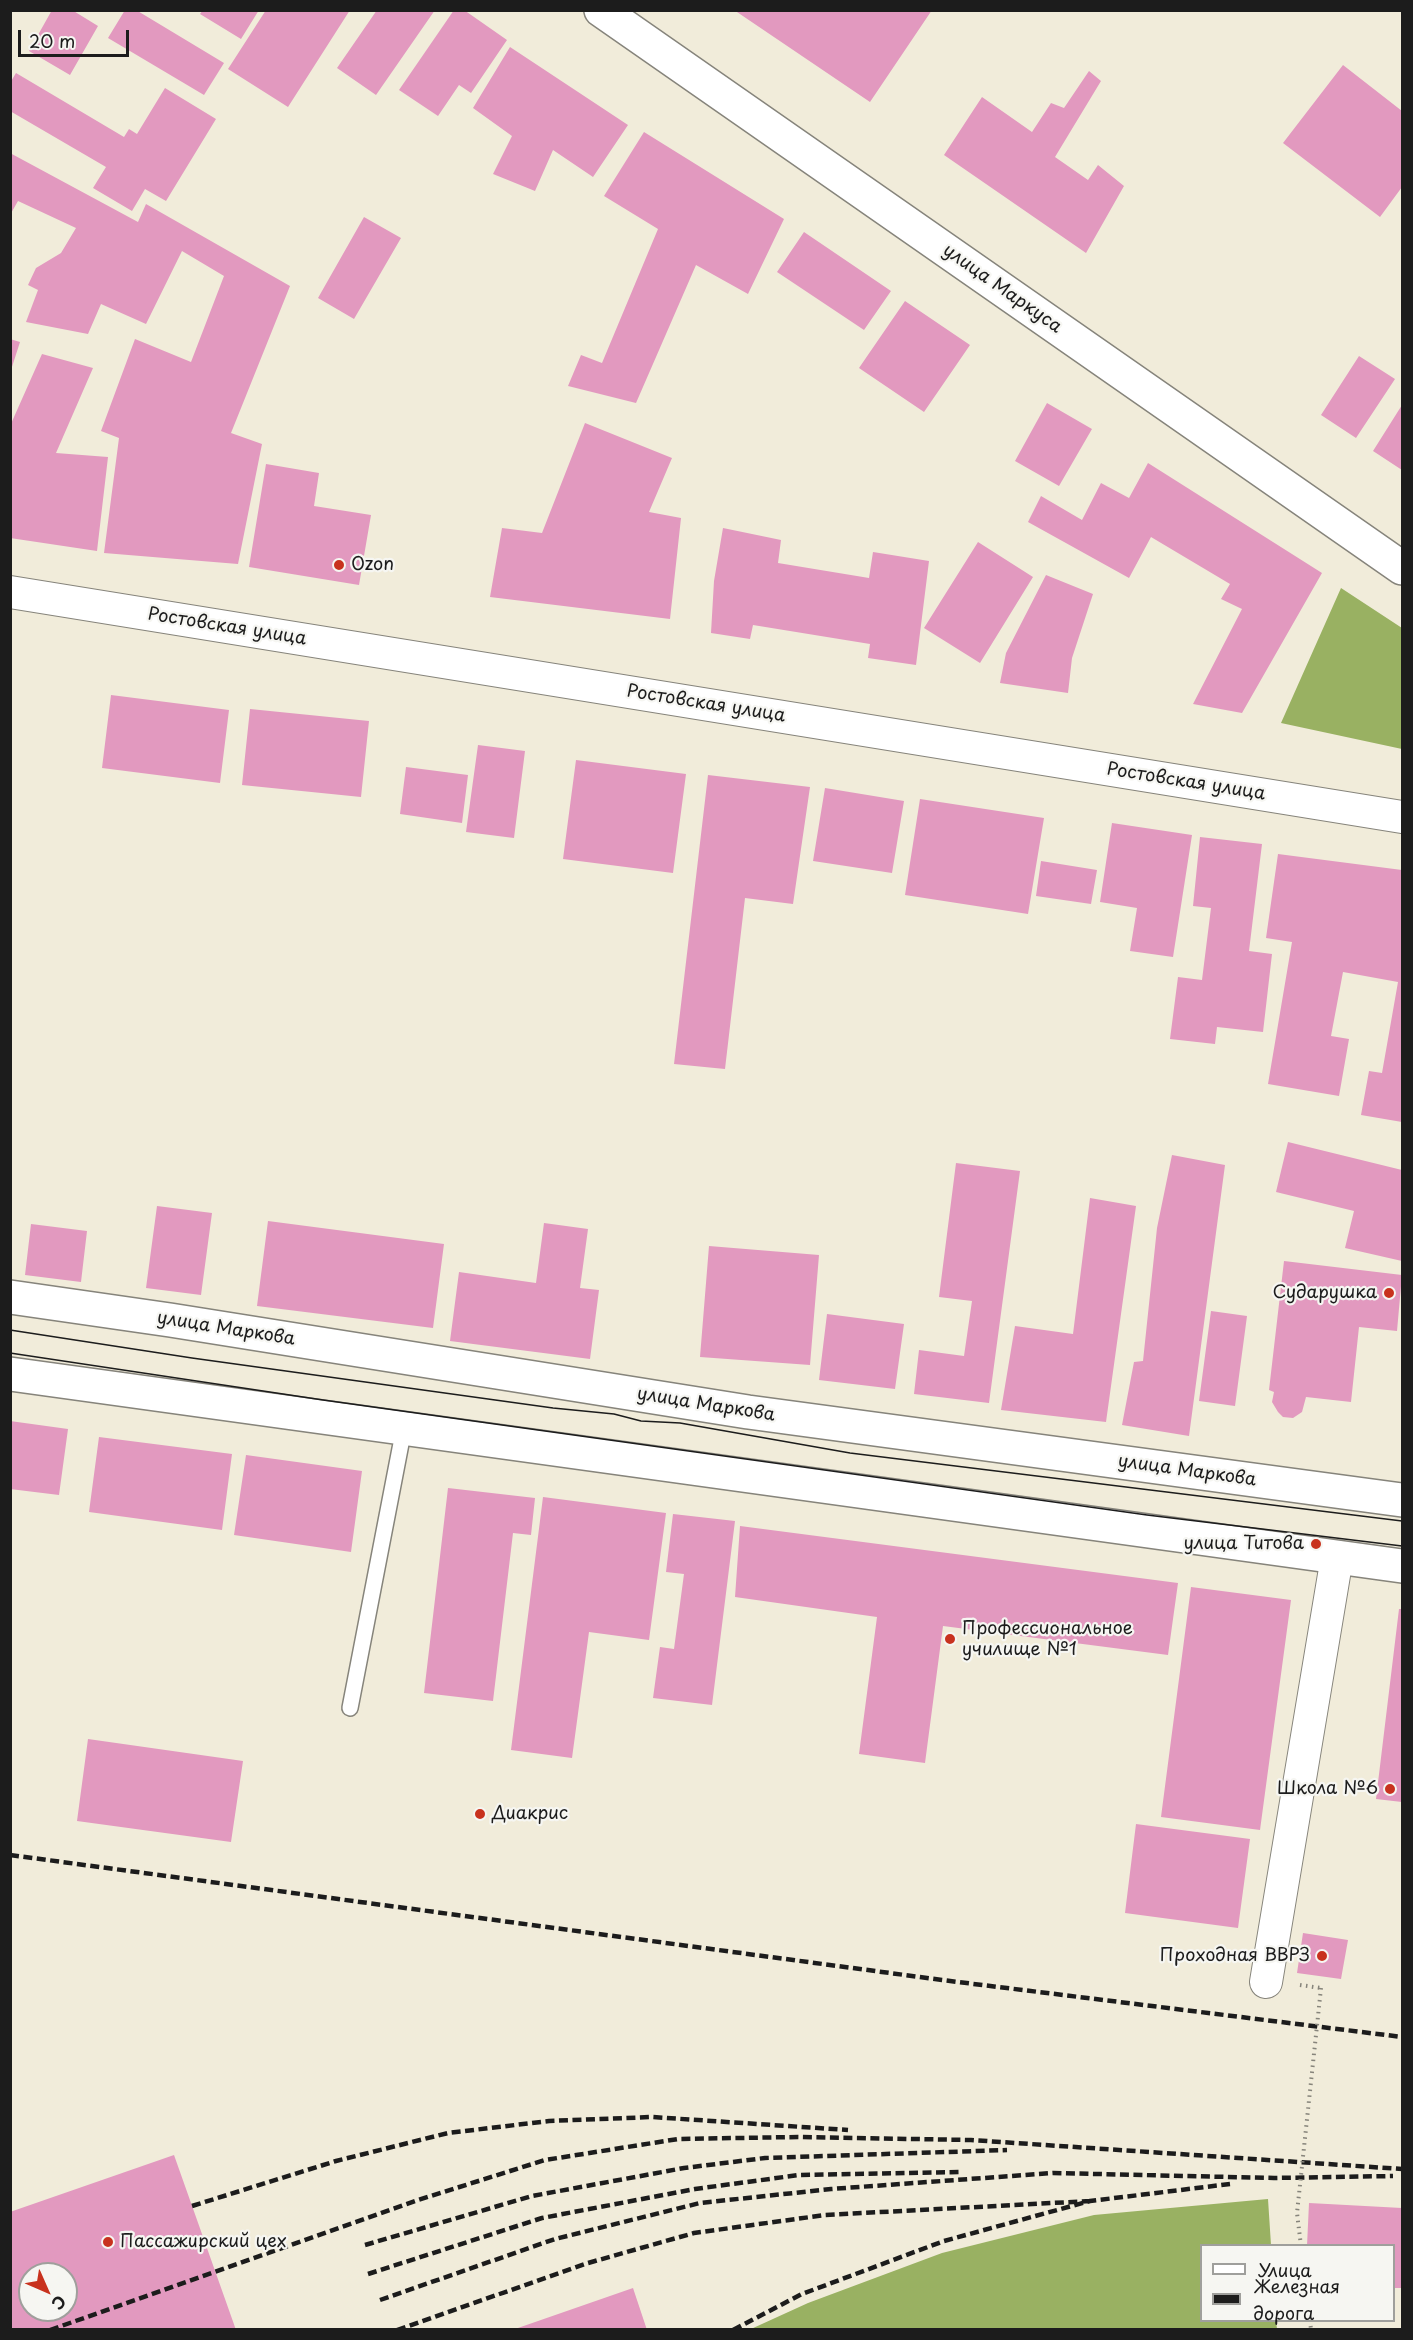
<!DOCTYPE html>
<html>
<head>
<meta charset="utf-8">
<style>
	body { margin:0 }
	#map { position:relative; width:1413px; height:2340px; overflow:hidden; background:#f1ecda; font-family:"Playpen Sans",sans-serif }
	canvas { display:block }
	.frame { position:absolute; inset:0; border:12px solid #1c1c1c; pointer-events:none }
	.legend { position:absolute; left:1200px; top:2244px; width:195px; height:78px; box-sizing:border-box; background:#f6f6f2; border:2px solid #9f9f9c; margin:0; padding:8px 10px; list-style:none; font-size:18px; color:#1c1c1c }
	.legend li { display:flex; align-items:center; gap:12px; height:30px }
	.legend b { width:30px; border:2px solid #9f9f9c }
	.north { position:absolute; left:18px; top:2262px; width:60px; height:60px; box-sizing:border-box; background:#f6f6f2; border:2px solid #9f9f9c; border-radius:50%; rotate:135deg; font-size:16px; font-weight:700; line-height:24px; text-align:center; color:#1c1c1c }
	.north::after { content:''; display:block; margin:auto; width:21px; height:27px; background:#c8321e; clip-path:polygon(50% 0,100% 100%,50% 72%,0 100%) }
	.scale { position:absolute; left:18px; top:30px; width:111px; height:27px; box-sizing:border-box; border:3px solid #1c1c1c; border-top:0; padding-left:8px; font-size:18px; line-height:21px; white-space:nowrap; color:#1c1c1c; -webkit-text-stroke:4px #f6f6f2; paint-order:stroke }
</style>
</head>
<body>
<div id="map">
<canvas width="1413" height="2340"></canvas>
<div class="frame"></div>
<ul class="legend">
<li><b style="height:8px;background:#fff"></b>Улица</li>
<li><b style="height:8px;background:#1c1c1c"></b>Железная дорога</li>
</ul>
<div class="north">С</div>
<div class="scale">20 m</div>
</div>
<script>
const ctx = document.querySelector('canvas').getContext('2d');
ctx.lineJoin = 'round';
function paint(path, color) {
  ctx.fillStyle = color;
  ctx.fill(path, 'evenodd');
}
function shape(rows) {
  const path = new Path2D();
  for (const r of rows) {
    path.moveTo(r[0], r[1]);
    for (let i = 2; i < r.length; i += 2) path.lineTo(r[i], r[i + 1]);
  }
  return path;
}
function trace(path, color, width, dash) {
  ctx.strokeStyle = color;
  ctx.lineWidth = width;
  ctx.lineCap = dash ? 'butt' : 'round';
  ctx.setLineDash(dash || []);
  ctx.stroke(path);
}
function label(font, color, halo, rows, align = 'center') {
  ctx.font = font + ' "Playpen Sans",sans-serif';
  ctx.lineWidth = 4.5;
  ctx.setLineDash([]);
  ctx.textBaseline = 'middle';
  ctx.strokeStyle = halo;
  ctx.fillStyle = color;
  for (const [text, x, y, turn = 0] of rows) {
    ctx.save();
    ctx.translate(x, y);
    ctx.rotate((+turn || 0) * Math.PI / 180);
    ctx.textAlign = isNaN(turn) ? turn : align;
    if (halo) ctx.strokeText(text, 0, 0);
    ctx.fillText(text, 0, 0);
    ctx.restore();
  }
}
paint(shape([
	[1341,588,1402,628,1402,749,1281,723],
	[1268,2199,1271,2245,1202,2246,1202,2320,1276,2321,1277,2329,751,2329,808,2303,942,2253,1094,2215]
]), '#99b162');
paint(shape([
	[52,10,72,10,98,26,70,75,29,51],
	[125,10,136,10,224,63,204,95,108,38],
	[203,10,259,10,241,39,200,14],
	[266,10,350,10,288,107,228,69],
	[377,10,435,10,376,95,337,68],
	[454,10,464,10,507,40,471,93,459,85,438,116,399,90],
	[734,10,932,10,870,102],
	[510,47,628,125,593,177,553,150,535,191,493,174,512,136,473,108],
	[1343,65,1402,111,1402,187,1380,217,1283,143],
	[1089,71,1101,81,1055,157,1088,180,1098,165,1124,186,1086,253,944,155,982,97,1032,132,1051,103,1064,108],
	[16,73,124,137,129,129,137,134,165,88,216,119,166,201,145,189,132,211,93,188,106,167,10,111,10,83],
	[644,132,784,219,748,294,696,265,636,403,568,386,581,355,602,363,658,229,604,196],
	[10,153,138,222,146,204,290,286,231,433,262,444,238,564,104,553,119,438,101,431,135,339,191,362,224,276,182,251,146,324,101,304,88,334,26,322,38,290,28,285,36,268,61,253,76,228,18,201,10,215],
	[364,217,401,238,354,319,318,298],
	[804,232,891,291,864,330,777,272],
	[905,301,970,345,924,412,859,368],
	[10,339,20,342,11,370,10,370],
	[42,354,93,368,56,453,108,457,97,551,10,538,10,426],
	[1359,356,1395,379,1356,438,1321,415],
	[1047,403,1092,429,1059,486,1015,461],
	[1402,405,1402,470,1373,451],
	[585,423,672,458,649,512,681,518,670,619,490,597,502,528,542,533],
	[1148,463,1322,573,1242,713,1193,704,1242,609,1221,599,1230,584,1151,537,1129,578,1028,522,1041,496,1082,520,1101,483,1129,498],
	[266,464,319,473,314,506,371,515,359,585,249,567],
	[723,528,781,540,778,563,869,578,873,552,929,561,916,665,868,658,870,644,753,625,750,639,711,633,714,581],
	[978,542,1033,577,980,663,924,628],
	[1046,575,1093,594,1072,658,1068,693,1000,683,1006,653],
	[111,695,229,710,220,783,102,768],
	[250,709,369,721,361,797,242,785],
	[478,745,525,751,514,838,466,832],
	[576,760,686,774,673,873,563,859],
	[406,767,468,775,462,823,400,814],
	[708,775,810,787,793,904,745,898,725,1069,674,1064],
	[825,788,904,801,892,873,813,861],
	[920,799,1044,818,1028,914,905,895],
	[1112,823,1192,835,1173,957,1130,951,1137,908,1100,902],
	[1200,837,1262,844,1249,951,1272,954,1263,1032,1217,1027,1215,1044,1170,1039,1178,977,1202,980,1211,908,1193,906],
	[1278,854,1402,870,1402,1122,1361,1115,1369,1071,1382,1073,1398,982,1343,972,1331,1036,1349,1039,1339,1096,1268,1084,1292,942,1266,938],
	[1041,861,1097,870,1091,904,1036,896],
	[1288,1142,1402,1170,1402,1261,1345,1248,1354,1211,1276,1192],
	[1172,1155,1225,1165,1189,1436,1122,1425,1134,1362,1143,1361,1157,1228],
	[956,1163,1020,1171,989,1403,914,1394,919,1350,964,1356,972,1301,939,1297],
	[1090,1198,1136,1206,1106,1422,1001,1410,1015,1326,1073,1334],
	[157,1206,212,1213,201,1295,146,1288],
	[268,1221,444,1244,433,1328,257,1306],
	[544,1223,588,1229,580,1288,599,1290,590,1359,450,1341,459,1272,536,1283],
	[31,1224,87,1231,81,1282,25,1275],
	[709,1246,819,1255,810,1365,700,1357],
	[1284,1261,1402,1275,1397,1331,1359,1327,1351,1402,1306,1397,1302,1412,1293,1418,1283,1417,1278,1412,1272,1402,1274,1392,1269,1390],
	[1211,1311,1247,1316,1235,1406,1199,1401],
	[827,1314,904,1324,895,1389,819,1380],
	[10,1421,68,1429,59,1495,10,1489],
	[99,1437,232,1454,222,1530,89,1512],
	[246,1455,362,1471,351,1552,234,1535],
	[448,1488,535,1498,531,1535,513,1533,493,1701,424,1693],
	[543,1497,666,1513,649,1640,589,1632,572,1758,511,1750],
	[673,1514,735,1521,712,1705,653,1698,660,1647,674,1649,684,1574,666,1572],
	[740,1526,1178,1583,1168,1655,943,1626,925,1763,859,1754,877,1617,735,1597],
	[1191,1587,1291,1600,1260,1830,1161,1817],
	[1399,1609,1402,1609,1402,1802,1376,1799],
	[88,1739,243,1761,231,1842,77,1821],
	[1136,1824,1250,1839,1238,1928,1125,1913],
	[1303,1933,1348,1940,1341,1979,1297,1973],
	[174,2155,236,2330,10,2330,10,2212],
	[30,2274,66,2274,66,2310,30,2310],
	[1309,2203,1402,2208,1402,2288,1394,2288,1394,2246,1307,2246],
	[633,2288,647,2330,515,2330,515,2329]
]), '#e299bf');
const service = shape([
	[350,1708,404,1428]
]);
const minor = shape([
	[10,592,1402,817],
	[1266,1982,1337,1557]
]);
const tertiary = shape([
	[601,10,1402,568]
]);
const primary = shape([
	[10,1297,170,1320,748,1412,1402,1500],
	[10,1374,1402,1566]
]);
trace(service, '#86847b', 18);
trace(minor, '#86847b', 34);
trace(tertiary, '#86847b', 36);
trace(primary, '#86847b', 36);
trace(shape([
	[1300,1985,1321,1988],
	[1310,2320,1311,2330]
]), '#86847b', 4, [1.5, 4.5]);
trace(service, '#fff', 15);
trace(minor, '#fff', 32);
trace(tertiary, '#fff', 33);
trace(primary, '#fff', 33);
trace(shape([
	[10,1330,192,1358,553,1408,614,1414,641,1421,680,1423,850,1453,1402,1521],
	[10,1353,323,1400,1147,1515,1402,1546]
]), '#1c1c1c', 1.5);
trace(shape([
	[10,1855,942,1980,1402,2037],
	[192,2206,336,2161,448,2133,549,2121,652,2117,848,2130],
	[365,2245,532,2196,684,2168,765,2158,1007,2150],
	[368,2274,542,2218,695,2189,799,2175,961,2172],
	[380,2300,555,2239,700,2203,831,2189,1053,2173,1274,2178,1393,2176],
	[50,2330,415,2201,545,2160,678,2139,798,2137,971,2140,1402,2169],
	[397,2330,588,2263,694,2233,825,2215,1090,2201],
	[733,2330,802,2294,944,2241,1090,2201,1230,2184]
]), '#1c1c1c', 4.5, [9, 4.5]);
trace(shape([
	[1301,2246,1297,2213,1321,1988]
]), '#86847b', 4, [1.5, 4.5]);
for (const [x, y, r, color] of [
	[339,565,6,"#c8321e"],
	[1389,1293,6,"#c8321e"],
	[1316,1544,6,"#c8321e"],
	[950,1639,6,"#c8321e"],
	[1390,1789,6,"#c8321e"],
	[480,1814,6,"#c8321e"],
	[1322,1956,6,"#c8321e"],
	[108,2242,6,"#c8321e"]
]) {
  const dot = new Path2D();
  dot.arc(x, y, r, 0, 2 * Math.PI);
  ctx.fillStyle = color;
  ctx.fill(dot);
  trace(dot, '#f6f6f2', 2);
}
label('18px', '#1c1c1c', '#f6f6f2', [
	["улица Маркуса",1002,289,35],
	["Ростовская улица",227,627,9],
	["Ростовская улица",706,704,9],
	["Ростовская улица",1186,782,9],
	["улица Маркова",226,1329,9],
	["улица Маркова",706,1405,9],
	["улица Маркова",1187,1471,8]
]);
label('18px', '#1c1c1c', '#f6f6f2', [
	["Ozon",351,565],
	["Сударушка",1377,1293,"right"],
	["улица Титова",1304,1544,"right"],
	["Профессиональное",962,1629],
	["училище №1",962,1650],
	["Школа №6",1378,1789,"right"],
	["Диакрис",492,1814],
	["Проходная ВВРЗ",1310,1956,"right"],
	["Пассажирский цех",120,2242]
], 'left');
</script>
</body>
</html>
